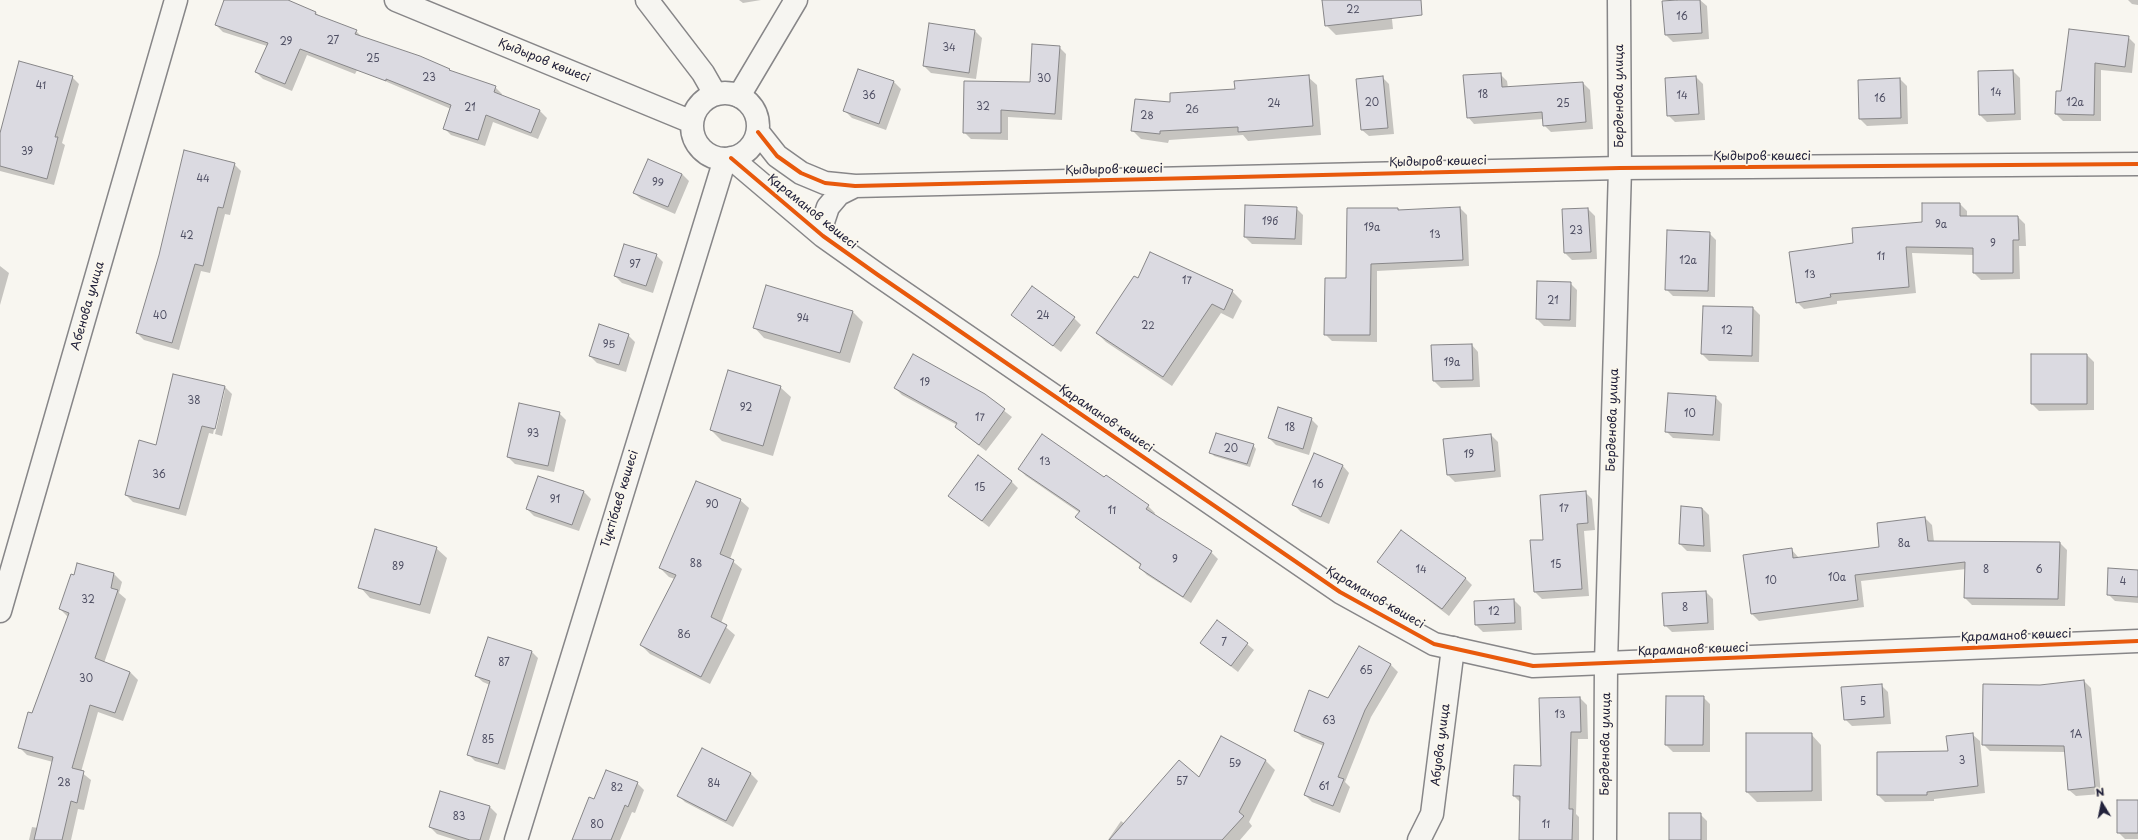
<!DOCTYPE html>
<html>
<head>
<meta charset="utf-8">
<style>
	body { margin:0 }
	#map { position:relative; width:2138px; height:840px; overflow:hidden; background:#f8f6f0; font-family:"Playpen Sans",sans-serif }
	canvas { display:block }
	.north { position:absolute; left:2082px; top:784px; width:40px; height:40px; -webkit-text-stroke:3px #fbf7ec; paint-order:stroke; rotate:350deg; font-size:11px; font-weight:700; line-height:16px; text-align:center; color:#22223b }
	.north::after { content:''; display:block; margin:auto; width:14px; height:18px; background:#22223b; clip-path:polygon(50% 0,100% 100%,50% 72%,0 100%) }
</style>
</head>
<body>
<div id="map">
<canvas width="2138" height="840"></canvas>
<div class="north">N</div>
</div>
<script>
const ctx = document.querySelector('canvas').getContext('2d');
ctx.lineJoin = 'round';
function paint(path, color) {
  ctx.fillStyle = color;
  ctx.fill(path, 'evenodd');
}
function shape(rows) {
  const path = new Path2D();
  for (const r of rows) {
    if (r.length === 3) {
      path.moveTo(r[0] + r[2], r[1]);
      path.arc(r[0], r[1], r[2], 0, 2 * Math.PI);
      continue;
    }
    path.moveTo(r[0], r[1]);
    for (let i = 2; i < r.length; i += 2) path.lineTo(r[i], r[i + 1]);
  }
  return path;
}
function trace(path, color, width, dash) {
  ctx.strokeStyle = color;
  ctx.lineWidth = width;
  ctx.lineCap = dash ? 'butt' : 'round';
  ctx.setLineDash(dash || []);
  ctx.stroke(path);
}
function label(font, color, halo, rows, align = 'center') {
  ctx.font = font + ' "Playpen Sans",sans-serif';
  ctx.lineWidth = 3.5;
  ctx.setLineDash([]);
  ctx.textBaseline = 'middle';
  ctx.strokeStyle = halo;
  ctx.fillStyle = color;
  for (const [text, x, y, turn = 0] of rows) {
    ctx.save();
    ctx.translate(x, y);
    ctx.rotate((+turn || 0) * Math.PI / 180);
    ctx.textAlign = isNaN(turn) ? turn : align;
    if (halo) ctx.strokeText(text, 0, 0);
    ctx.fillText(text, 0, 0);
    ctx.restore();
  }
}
paint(shape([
	[225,0,286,0,316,13,320,17,356,31,370,45,355,74,307,55,292,91,263,79,256,72,267,46,223,32,216,25],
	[739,0,761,0,743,3],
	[1323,0,1390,0,1393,29,1336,35,1326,25],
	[1690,0,1700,0,1707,6,1709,39,1673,42,1666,35],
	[2128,0,2138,0,2138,5,2132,4],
	[2070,30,2128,37,2135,44,2132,73,2101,70,2101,121,2063,121,2056,114,2057,92,2062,92],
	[975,31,982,38,976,79,931,73,924,66],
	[1059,47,1066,54,1062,120,1008,117,1008,140,971,139,964,132,1031,83],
	[420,57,452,72,495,87,502,94,502,96,540,111,547,118,538,139,493,122,485,146,451,135,444,128,451,109,387,82,380,76],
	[859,70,894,82,901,89,886,130,852,118,845,111],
	[2013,71,2020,78,2021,120,1987,122,1980,115,1979,72],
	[1500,74,1507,81,1508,88,1583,83,1590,90,1593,129,1551,132,1544,125,1543,119,1474,124,1468,117],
	[72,77,79,84,62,143,65,145,54,185,0,171,0,136],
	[1308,77,1317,85,1321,135,1248,141,1243,135,1169,140,1168,143,1141,139,1132,130,1171,103],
	[1382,77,1389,84,1394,134,1369,136,1362,130],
	[1696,77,1703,84,1705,120,1675,122,1668,115],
	[1900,79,1907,86,1908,124,1867,126,1860,119],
	[234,164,241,171,230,215,225,214,210,273,201,271,179,350,144,340,137,333],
	[682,174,689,181,675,214,641,199,634,193],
	[1923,204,1960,204,1967,211,1967,217,2018,217,2025,224,2026,246,2019,246,2020,279,1981,280,1974,273,1974,255,1912,253,1916,293,1837,301,1837,304,1804,309,1797,302,1854,243,1923,223],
	[1296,208,1303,215,1302,245,1252,244,1245,237],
	[1460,208,1467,215,1469,266,1377,271,1377,342,1332,341,1325,334,1347,279,1398,209,1400,211],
	[1588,209,1595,216,1597,259,1572,260,1565,253],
	[1709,233,1716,240,1715,297,1673,296,1666,289],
	[656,255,663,262,653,293,622,283,615,276],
	[0,266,9,273,0,305],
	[1138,280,1232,291,1242,301,1233,319,1221,313,1172,386,1106,342,1097,333],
	[1538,282,1570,283,1577,290,1576,327,1544,326,1537,319],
	[1753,308,1760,315,1759,362,1709,361,1702,354],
	[853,312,863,322,850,363,764,338,754,327],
	[1012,315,1074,318,1081,325,1061,352],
	[628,335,635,342,626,372,597,363,590,356],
	[1472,345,1478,352,1480,387,1441,388,1434,381,1432,346],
	[2032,355,2087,355,2094,362,2094,410,2039,411,2032,404],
	[173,375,225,387,232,394,222,436,215,434,225,390,223,390,213,434,209,433,186,516,133,502,126,495,156,446],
	[780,387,791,397,773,456,722,441,711,430],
	[895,388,984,395,1012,417,986,451,963,433,956,427,957,425,902,395],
	[1715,397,1722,404,1720,441,1673,438,1666,431],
	[559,413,566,420,554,472,515,464,508,457],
	[1311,419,1318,426,1309,455,1276,445,1269,438],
	[1491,435,1498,442,1501,477,1455,482,1448,475],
	[1253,445,1256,449,1250,467,1214,456,1211,452],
	[1343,466,1349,473,1329,524,1301,512,1294,505],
	[1019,469,1104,479,1107,476,1148,506,1155,513,1154,515,1211,552,1218,559,1191,603,1147,575,1140,568,1142,566,1084,524,1077,517,1080,513,1026,476],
	[538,477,584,492,591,499,579,531,534,516,527,509],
	[1011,481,1018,488,989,527,949,496],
	[1585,492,1592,499,1595,530,1584,531,1589,596,1542,599,1535,592,1544,540],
	[740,500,749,508,730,559,742,569,721,623,735,635,710,684,650,654,641,645,675,579,669,577,660,568],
	[1702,508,1709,515,1711,552,1687,551,1680,544],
	[1925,518,1932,525,1934,542,2060,543,2067,550,2065,606,1972,605,1965,598,1966,569,1861,581,1864,607,1759,621,1752,614,1791,549,1799,558,1880,548],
	[436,548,447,558,430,614,370,598,360,587],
	[1379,562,1465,578,1472,585,1449,616],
	[78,564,114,574,122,582,119,593,126,599,104,663,130,672,138,680,123,721,98,712,81,772,91,780,84,810,78,809,71,840,29,840,32,827,38,828,53,762,27,755,19,747,68,617,60,609,75,576],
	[2138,571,2138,603,2115,601,2108,594],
	[1706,592,1713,599,1714,630,1672,632,1665,625],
	[1514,600,1521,607,1522,630,1483,632,1476,625],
	[1201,643,1247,644,1254,650,1238,672],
	[1360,647,1391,665,1398,672,1371,717,1345,782,1350,787,1340,813,1312,802,1305,795,1324,746,1302,737,1295,730,1328,699],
	[531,651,538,658,505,770,475,761,468,754,490,685,483,682,476,676],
	[2084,681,2091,688,2101,794,2076,796,2069,790,2065,752,1990,751,1983,744,2040,686],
	[1881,685,1888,692,1891,724,1852,726,1845,719],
	[1703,697,1710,704,1710,752,1673,752,1666,745],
	[1580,698,1587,705,1588,739,1578,739,1576,814,1579,817,1579,840,1521,840,1521,803,1514,796,1542,767],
	[1811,734,1821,745,1822,801,1757,802,1747,792],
	[1973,735,1980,741,1985,793,1934,799,1934,801,1885,802,1878,795,1949,752],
	[703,749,751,774,758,781,733,827,685,802,678,795],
	[1266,761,1275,770,1249,822,1252,826,1240,840,1108,840,1121,821,1125,824,1200,779],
	[637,783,644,790,635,813,632,812,620,840,574,840,595,800],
	[2138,801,2138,839,2125,839,2118,832],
	[490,807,497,814,489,840,456,840,437,834,430,827],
	[1700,814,1707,821,1707,840,1670,840]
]), '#0003');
const building = shape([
	[224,0,288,0,316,12,315,14,357,30,355,34,420,56,450,69,449,70,496,86,494,92,540,110,531,133,486,115,478,140,443,129,451,105,386,79,386,81,300,49,285,84,255,72,268,43,215,25,224,0],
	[1322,0,1421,0,1422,15,1325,26,1322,0],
	[1677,0,1700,0,1702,33,1665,35,1662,1,1677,0],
	[929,23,975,30,969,73,923,66,929,23],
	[2069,29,2129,36,2125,67,2095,63,2094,115,2055,114,2056,91,2061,91,2069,29],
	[1032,44,1060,46,1055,114,1001,110,1001,133,963,133,964,81,1030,82,1032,44],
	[19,61,73,76,55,137,58,137,47,179,0,166,0,133,19,61],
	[858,69,894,81,879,124,843,111,858,69],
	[2013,70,2015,114,1979,115,1978,71,2013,70],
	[1501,73,1502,87,1583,82,1586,122,1543,126,1542,112,1467,118,1463,75,1501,73],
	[1309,75,1313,126,1238,132,1238,127,1160,131,1160,134,1131,131,1135,99,1170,102,1170,93,1235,89,1234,81,1309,75],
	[1383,76,1388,128,1361,130,1356,79,1383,76],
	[1696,76,1699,114,1667,116,1665,78,1696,76],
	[1900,78,1901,118,1859,119,1858,80,1900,78],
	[184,150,235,163,223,208,218,207,203,266,195,264,172,343,136,333,159,255,184,150],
	[648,159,682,174,668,207,633,193,648,159],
	[1922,203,1960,203,1960,216,2018,216,2019,240,2013,240,2013,273,1973,273,1973,248,1906,247,1909,287,1830,294,1831,297,1796,303,1789,252,1853,243,1852,228,1922,222,1922,203],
	[1245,205,1297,207,1295,239,1244,237,1245,205],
	[1460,207,1463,260,1371,264,1370,335,1324,335,1325,278,1346,278,1347,208,1398,208,1398,210,1460,207],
	[1588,208,1591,252,1564,253,1562,209,1588,208],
	[1667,230,1710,232,1708,291,1665,290,1667,230],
	[624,244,657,254,646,286,614,276,624,244],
	[1150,252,1233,290,1224,310,1212,304,1163,377,1096,333,1134,276,1138,278,1150,252],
	[1537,281,1571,282,1570,320,1536,319,1537,281],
	[766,285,853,311,840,353,753,328,766,285],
	[1032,286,1075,317,1053,346,1011,315,1032,286],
	[1703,306,1753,307,1752,356,1701,354,1703,306],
	[599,324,629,334,619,365,589,356,599,324],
	[1472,344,1473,380,1433,381,1431,345,1472,344],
	[913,354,985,394,1005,409,979,445,955,427,957,423,894,388,913,354],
	[2031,354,2087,354,2087,404,2031,404,2031,354],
	[728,370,781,386,763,446,710,430,728,370],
	[173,374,225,386,215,429,202,426,179,509,125,495,139,440,156,445,173,374],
	[1668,393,1716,396,1713,435,1665,432,1668,393],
	[519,403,560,412,548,466,507,457,519,403],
	[1278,407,1312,418,1303,449,1268,438,1278,407],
	[1216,433,1254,444,1247,464,1209,453,1216,433],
	[1042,434,1104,477,1106,475,1149,505,1146,509,1212,551,1183,597,1139,568,1141,564,1075,517,1080,511,1018,469,1042,434],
	[1491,434,1495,471,1447,475,1443,439,1491,434],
	[1314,453,1343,465,1321,517,1292,505,1314,453],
	[978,455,1012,481,982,521,948,496,978,455],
	[538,476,584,491,572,525,526,509,538,476],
	[696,481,741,499,720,554,734,560,711,617,727,625,701,677,640,645,676,575,659,568,696,481],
	[1586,491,1588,523,1577,524,1582,589,1534,592,1530,540,1543,540,1540,495,1586,491],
	[1681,506,1702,508,1704,546,1679,544,1681,506],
	[1925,517,1928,541,2060,542,2058,599,1964,598,1965,562,1855,575,1858,600,1751,614,1743,555,1792,548,1793,558,1879,547,1877,523,1925,517],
	[375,529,437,547,420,605,358,588,375,529],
	[1401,530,1466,578,1442,609,1377,562,1401,530],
	[77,563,114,573,111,588,118,590,95,658,130,672,115,713,90,705,72,768,84,771,77,803,71,801,62,840,34,840,53,757,18,748,28,712,32,713,69,613,59,609,71,574,74,575,77,563],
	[2108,568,2138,570,2138,597,2107,595,2108,568],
	[1706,591,1708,623,1664,626,1662,593,1706,591],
	[1514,599,1515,623,1475,625,1474,601,1514,599],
	[1217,620,1248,643,1231,666,1200,643,1217,620],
	[488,637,532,651,498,764,467,755,490,681,475,676,488,637],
	[1359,646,1391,664,1365,710,1338,777,1344,779,1333,806,1304,795,1324,743,1294,731,1309,690,1328,698,1359,646],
	[2084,680,2095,787,2068,790,2064,746,1982,745,1983,684,2040,685,2084,680],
	[1882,684,1884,717,1844,720,1841,687,1882,684],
	[1666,696,1704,696,1703,745,1665,745,1666,696],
	[1580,697,1581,732,1571,732,1569,809,1573,809,1572,840,1519,840,1520,796,1513,796,1514,765,1541,766,1539,698,1580,697],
	[1746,733,1812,733,1812,791,1746,792,1746,733],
	[1973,733,1978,786,1927,792,1927,795,1877,795,1877,752,1948,751,1946,736,1973,733],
	[1221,736,1266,760,1239,812,1244,816,1222,840,1109,840,1179,760,1199,777,1221,736],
	[702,748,751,773,726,821,677,796,702,748],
	[606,770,638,782,628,807,625,805,611,840,572,840,589,797,594,799,606,770],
	[440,791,490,806,480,840,470,840,429,827,440,791],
	[2117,800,2138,800,2138,833,2117,833,2117,800],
	[1669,813,1701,813,1701,840,1669,840,1669,813]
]);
paint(building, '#dbdae1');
trace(building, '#878688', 1);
const minor = shape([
	[739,96,796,0],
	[0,611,176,0],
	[516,840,725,159],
	[1419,840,1432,814,1453,648],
	[1605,840,1606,663,1620,168,1619,0]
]);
const tertiary = shape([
	[396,0,692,122],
	[647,0,703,73,715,94],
	[725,126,33],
	[758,132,777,156,801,173,825,183,855,186,1620,168,2138,164],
	[731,158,823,236,878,275,1340,592,1434,644,1533,666,2138,641],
	[823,236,823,222,828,207,839,194,855,186]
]);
trace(minor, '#878688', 25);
trace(tertiary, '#878688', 25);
trace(minor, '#f6f5f1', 22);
trace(tertiary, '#f6f5f1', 22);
trace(shape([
	[758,132,777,156,801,173,825,183,855,186,1620,168,2138,164],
	[731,158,823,236,878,275,1340,592,1434,644,1533,666,2138,641]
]), '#e8590c', 4);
label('10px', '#505064', null, [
	["22",1353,10],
	["16",1682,17],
	["27",333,41],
	["29",286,42],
	["34",949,48],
	["25",373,59],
	["23",429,78],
	["30",1044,79],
	["41",41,86],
	["14",1996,93],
	["18",1483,95],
	["36",869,96],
	["14",1682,96],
	["16",1880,99],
	["20",1372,103],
	["12а",2075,103],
	["24",1274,104],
	["25",1563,104],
	["32",983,107],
	["21",470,108],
	["26",1192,110],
	["28",1147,116],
	["39",27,152],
	["44",203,179],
	["99",658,183],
	["19б",1270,222],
	["9а",1941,225],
	["19а",1372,228],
	["23",1576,231],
	["13",1435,235],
	["42",187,236],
	["9",1993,244],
	["11",1881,257],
	["12а",1688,261],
	["97",635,265],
	["13",1810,275],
	["17",1187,281],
	["21",1553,301],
	["40",160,316],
	["24",1043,316],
	["94",803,319],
	["22",1148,326],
	["12",1727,331],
	["95",609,345],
	["19а",1452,363],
	["19",925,383],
	["38",194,401],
	["92",746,408],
	["10",1690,414],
	["17",980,418],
	["18",1290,428],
	["93",533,434],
	["20",1231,449],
	["19",1469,455],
	["13",1045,462],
	["36",159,475],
	["16",1318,485],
	["15",980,488],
	["91",555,500],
	["90",712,505],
	["17",1564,509],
	["11",1112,511],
	["8а",1904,544],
	["9",1175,560],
	["88",696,564],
	["15",1556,565],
	["89",398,567],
	["14",1421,570],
	["8",1986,570],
	["6",2039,570],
	["10а",1837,578],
	["10",1771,581],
	["4",2123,582],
	["32",88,600],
	["8",1685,608],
	["12",1494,612],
	["86",684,635],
	["7",1224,643],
	["87",504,663],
	["65",1366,671],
	["30",86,679],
	["5",1863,702],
	["13",1560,715],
	["63",1329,721],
	["1А",2076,735],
	["85",488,740],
	["3",1962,761],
	["59",1235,764],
	["57",1182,782],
	["28",64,783],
	["84",714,784],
	["61",1324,787],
	["82",617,788],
	["83",459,817],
	["80",597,825],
	["11",1546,825]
]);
label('12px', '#22223b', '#fbf7ec', [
	["Қыдыров көшесі",544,61,22],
	["Берденова улица",1620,96,-90],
	["Қыдыров көшесі",1762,157],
	["Қыдыров көшесі",1438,162,-1],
	["Қыдыров көшесі",1114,170,-1],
	["Қараманов көшесі",812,212,39],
	["Абенова улица",88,306,-74],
	["Қараманов көшесі",1106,419,34],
	["Берденова улица",1613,420,-88],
	["Түктібаев көшесі",620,499,-73],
	["Қараманов көшесі",1375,598,30],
	["Қараманов көшесі",2016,636,-2],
	["Қараманов көшесі",1693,650,-2],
	["Берденова улица",1606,744,-89],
	["Абуова улица",1441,745,-83]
]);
</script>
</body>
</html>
